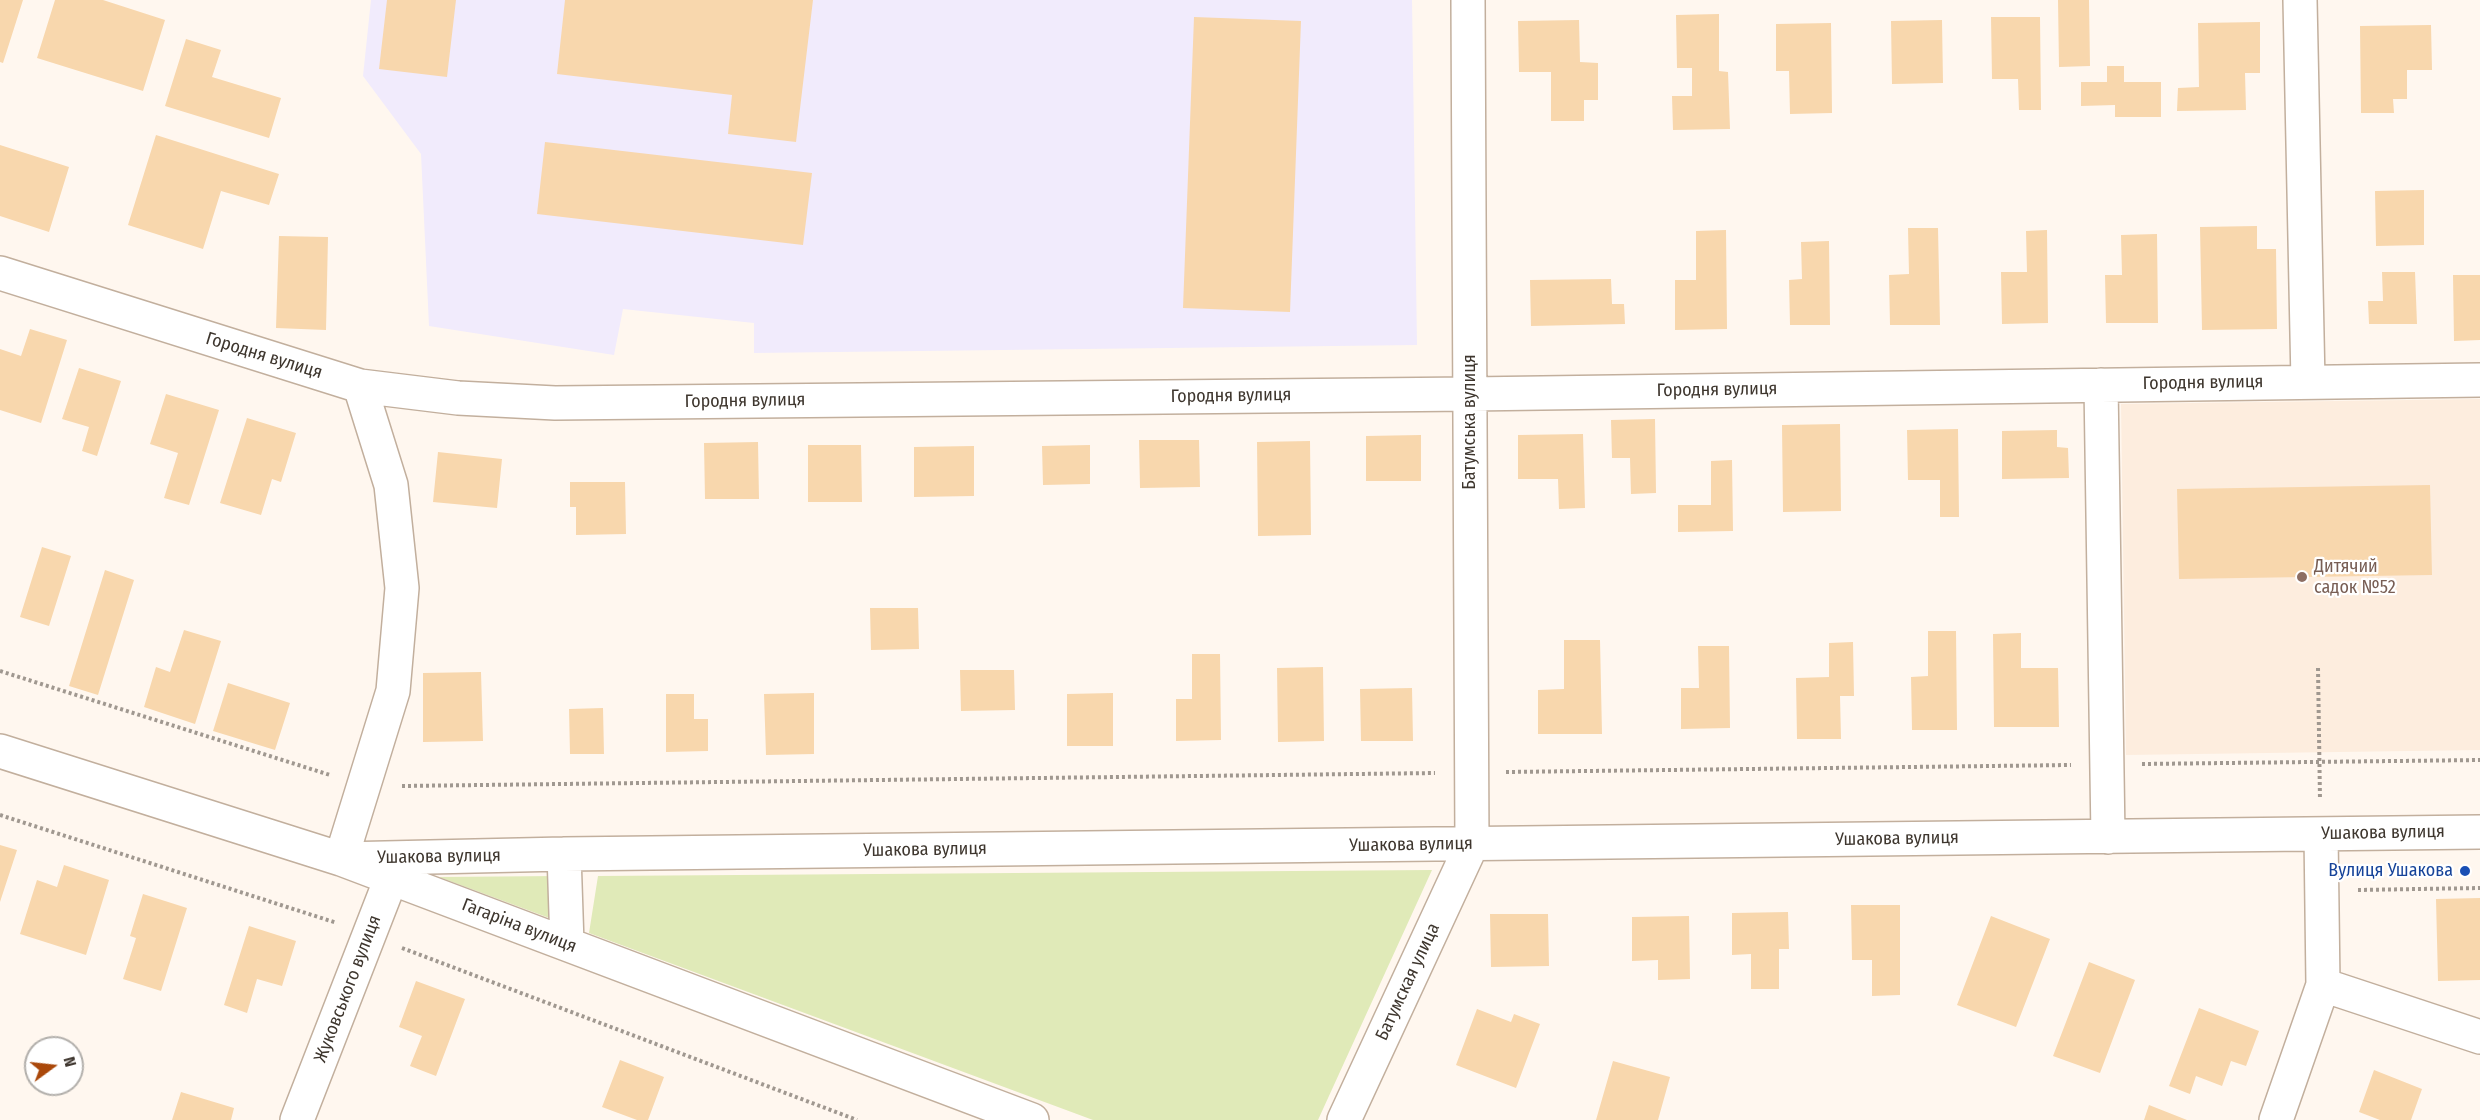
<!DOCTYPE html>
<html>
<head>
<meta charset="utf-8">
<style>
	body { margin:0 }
	#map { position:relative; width:2480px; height:1120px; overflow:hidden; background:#fff7ef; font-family:"Fira Sans Condensed",sans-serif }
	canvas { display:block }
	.north { position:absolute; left:24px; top:1036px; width:60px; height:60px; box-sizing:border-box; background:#fff; border:2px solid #b2afab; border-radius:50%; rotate:75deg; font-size:16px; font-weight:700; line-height:24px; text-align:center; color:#3e362e }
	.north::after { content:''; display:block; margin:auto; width:21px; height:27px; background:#aa480a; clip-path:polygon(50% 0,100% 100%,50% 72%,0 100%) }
</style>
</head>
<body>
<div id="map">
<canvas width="2480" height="1120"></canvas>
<div class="north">N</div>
</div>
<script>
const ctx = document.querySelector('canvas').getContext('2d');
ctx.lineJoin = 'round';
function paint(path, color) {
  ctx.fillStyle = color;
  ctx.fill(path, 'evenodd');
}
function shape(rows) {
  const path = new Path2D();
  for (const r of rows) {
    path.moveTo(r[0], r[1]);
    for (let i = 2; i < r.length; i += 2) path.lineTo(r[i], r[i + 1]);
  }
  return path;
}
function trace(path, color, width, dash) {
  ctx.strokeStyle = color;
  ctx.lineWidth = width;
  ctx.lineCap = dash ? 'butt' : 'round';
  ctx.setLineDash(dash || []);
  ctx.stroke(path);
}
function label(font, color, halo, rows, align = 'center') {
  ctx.font = font + ' "Fira Sans Condensed",sans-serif';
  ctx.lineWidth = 4.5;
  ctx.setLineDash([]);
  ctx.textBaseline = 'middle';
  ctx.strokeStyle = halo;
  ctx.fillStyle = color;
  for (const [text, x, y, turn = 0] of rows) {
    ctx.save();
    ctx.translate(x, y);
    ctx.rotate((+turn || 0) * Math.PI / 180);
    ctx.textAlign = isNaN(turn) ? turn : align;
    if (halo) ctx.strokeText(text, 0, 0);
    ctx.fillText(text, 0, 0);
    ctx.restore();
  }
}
paint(shape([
	[371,0,1412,0,1417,345,754,353,754,323,623,309,614,355,429,326,421,154,363,76]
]), '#f1ebfc');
paint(shape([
	[2480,399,2480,750,2126,755,2121,404]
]), '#fdedde');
paint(shape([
	[1432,870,1318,1120,1093,1120,589,933,598,876],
	[559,876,552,919,439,877]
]), '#e0eab8');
paint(shape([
	[0,0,23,0,3,63,0,62],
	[55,0,103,0,165,20,143,91,37,58],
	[387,0,456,0,447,77,379,69],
	[565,0,813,0,796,142,728,134,732,95,557,74],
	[2058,0,2089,0,2090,66,2059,67],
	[1719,14,1719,71,1728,72,1730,129,1673,130,1672,96,1692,96,1692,68,1677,68,1676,15],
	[1194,17,1301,21,1290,312,1183,308],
	[1991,17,2040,17,2041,110,2019,110,2018,79,1992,79],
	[1579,20,1580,62,1598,63,1598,100,1584,100,1584,121,1551,121,1551,72,1519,72,1518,21],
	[1942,20,1943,83,1892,84,1891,21],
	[2260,22,2260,73,2245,73,2246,110,2177,111,2178,88,2199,87,2198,23],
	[1831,23,1832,113,1790,114,1789,71,1776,71,1776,24],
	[2431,25,2432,70,2407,70,2407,99,2393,99,2394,113,2361,113,2360,26],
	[186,39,221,50,212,77,281,98,269,138,165,106],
	[2107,66,2124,66,2124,82,2161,82,2161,117,2115,117,2115,105,2081,106,2081,82,2107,82],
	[156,135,279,174,269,205,221,191,203,249,128,225],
	[545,142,812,173,803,245,537,214],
	[0,145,69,167,49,232,0,216],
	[2424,190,2424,245,2376,246,2375,191],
	[2257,226,2257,249,2276,249,2277,329,2202,330,2200,227],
	[1908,228,1938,228,1940,325,1890,325,1889,275,1909,274],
	[1726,230,1727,329,1675,330,1675,280,1696,280,1696,231],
	[2047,230,2048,323,2002,324,2001,272,2027,272,2026,231],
	[2157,234,2158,323,2106,323,2105,275,2122,275,2121,235],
	[279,236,328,237,326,330,276,328],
	[1829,241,1830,325,1790,325,1789,280,1802,279,1801,242],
	[2382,272,2415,272,2417,324,2369,324,2368,301,2383,301],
	[2453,275,2480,275,2480,340,2454,341],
	[1611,279,1612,304,1624,304,1625,324,1531,326,1530,280],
	[30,329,67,340,41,423,0,410,0,349,21,356],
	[79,368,121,381,97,456,82,451,89,427,62,419],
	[166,394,219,410,189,505,164,498,178,453,150,444],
	[247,418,296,433,281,482,272,479,261,515,220,503],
	[1655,419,1656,493,1631,494,1630,458,1612,458,1611,420],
	[1840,424,1841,511,1783,512,1782,425],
	[1958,429,1959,517,1940,517,1940,480,1908,480,1907,430],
	[2057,430,2057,447,2068,448,2069,478,2002,479,2002,431],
	[1583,434,1585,508,1559,509,1558,479,1518,479,1518,435],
	[1421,435,1421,481,1366,481,1366,436],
	[1139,440,1199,440,1200,487,1140,488],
	[1310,441,1311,535,1258,536,1257,442],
	[758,442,759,499,705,499,704,443],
	[808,445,861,445,862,502,808,502],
	[1090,445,1090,484,1043,485,1042,446],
	[974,446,974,496,914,497,914,447],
	[438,452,502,459,497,508,433,502],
	[1732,460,1733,531,1678,532,1678,505,1711,505,1711,461],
	[570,482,625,482,626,534,576,535,576,507,570,507],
	[2430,485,2432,575,2179,579,2177,489],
	[42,547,71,556,49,626,20,617],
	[105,570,134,580,98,695,69,686],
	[870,608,918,608,919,649,871,650],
	[184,630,221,641,195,724,144,707,156,667,170,672],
	[1928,631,1956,631,1957,730,1912,730,1911,677,1928,676],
	[2021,633,2021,668,2058,668,2059,727,1994,727,1993,634],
	[1564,640,1600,640,1602,734,1538,734,1538,690,1564,689],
	[1853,642,1854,696,1840,696,1841,739,1797,739,1796,678,1829,677,1829,643],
	[1698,646,1729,646,1730,728,1681,729,1681,688,1699,688],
	[1192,654,1220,654,1221,740,1176,741,1176,699,1192,699],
	[1323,667,1324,741,1278,742,1277,668],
	[960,670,1014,670,1015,710,961,711],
	[481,672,483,741,423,742,423,673],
	[228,683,290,703,275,750,213,731],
	[1412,688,1413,741,1361,741,1360,689],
	[814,693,814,754,766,755,764,694],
	[1113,693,1113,746,1067,746,1067,694],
	[666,694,694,694,694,719,708,719,708,751,666,752],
	[603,708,604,754,570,754,569,709],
	[0,845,17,850,0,902],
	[64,865,109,880,86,955,20,934,37,880,57,887],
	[143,894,187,908,161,991,123,979,136,938,130,936],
	[2480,898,2480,980,2438,981,2436,899],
	[1851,905,1900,905,1900,995,1872,996,1872,960,1852,960],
	[1788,912,1789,949,1779,949,1779,989,1751,989,1751,954,1732,955,1732,913],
	[1490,914,1548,914,1549,966,1491,967],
	[1689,916,1690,979,1658,980,1658,960,1632,961,1632,917],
	[1991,916,2050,939,2016,1027,1957,1005],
	[249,926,296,941,282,986,257,979,247,1013,224,1005],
	[2089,962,2135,980,2100,1073,2053,1056],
	[416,981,465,999,436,1076,410,1066,422,1036,399,1027],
	[2199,1008,2259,1031,2246,1066,2231,1061,2222,1086,2196,1076,2190,1094,2169,1086],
	[1477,1009,1511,1022,1514,1014,1540,1024,1516,1088,1456,1065],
	[620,1060,664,1077,648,1120,637,1120,602,1107],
	[1613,1061,1670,1077,1658,1120,1596,1120],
	[2374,1070,2422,1089,2411,1120,2380,1120,2359,1112],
	[181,1092,234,1108,231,1120,172,1120],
	[2149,1105,2187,1120,2144,1120]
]), '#f8d7ad');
const minor = shape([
	[2300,0,2308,382],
	[0,273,360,386,458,398,555,403,1470,394,2480,380],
	[2101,385,2108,837],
	[0,751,341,859,1032,1120],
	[564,854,567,944],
	[341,859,564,854,2480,832],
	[341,859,393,691,402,588,391,485,360,386],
	[2323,985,2480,1037],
	[297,1120,399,858],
	[1344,1120,1472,844,1468,0],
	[2276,1120,2323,985,2321,834]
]);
trace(minor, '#c2af9d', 36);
trace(shape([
	[2318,668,2320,800],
	[0,671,330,775],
	[2142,764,2480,760],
	[1506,772,2071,765],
	[402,786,1435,773],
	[0,815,337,923],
	[2358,890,2480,888],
	[402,948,857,1120]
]), '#a09890', 4, [3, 3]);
trace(minor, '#fff', 33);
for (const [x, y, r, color] of [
	[2302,577,6,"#8d6e63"],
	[2465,871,6,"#1a4fb4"]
]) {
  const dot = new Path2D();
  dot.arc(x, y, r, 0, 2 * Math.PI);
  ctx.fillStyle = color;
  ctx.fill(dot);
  trace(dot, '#fff', 2);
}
label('18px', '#3e362e', '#fff', [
	["Городня вулиця",264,356,17],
	["Городня вулиця",2203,383,-1],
	["Городня вулиця",1717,390,-1],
	["Городня вулиця",1231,396,-1],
	["Городня вулиця",745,401,-1],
	["Батумська вулиця",1470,422,-90],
	["Ушакова вулиця",2383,833,-1],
	["Ушакова вулиця",1897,839,-1],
	["Ушакова вулиця",1411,845,-1],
	["Ушакова вулиця",925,850,-1],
	["Ушакова вулиця",439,857,-1],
	["Гагаріна вулиця",519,926,21],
	["Батумская улица",1408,982,-65],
	["Жуковського вулиця",348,989,-69]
]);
label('18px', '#785e54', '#fff', [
	["Дитячий",2314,567],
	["садок №52",2314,588]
], 'left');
label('18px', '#164399', '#fff', [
	["Вулиця Ушакова",2453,871]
], 'right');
</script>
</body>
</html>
